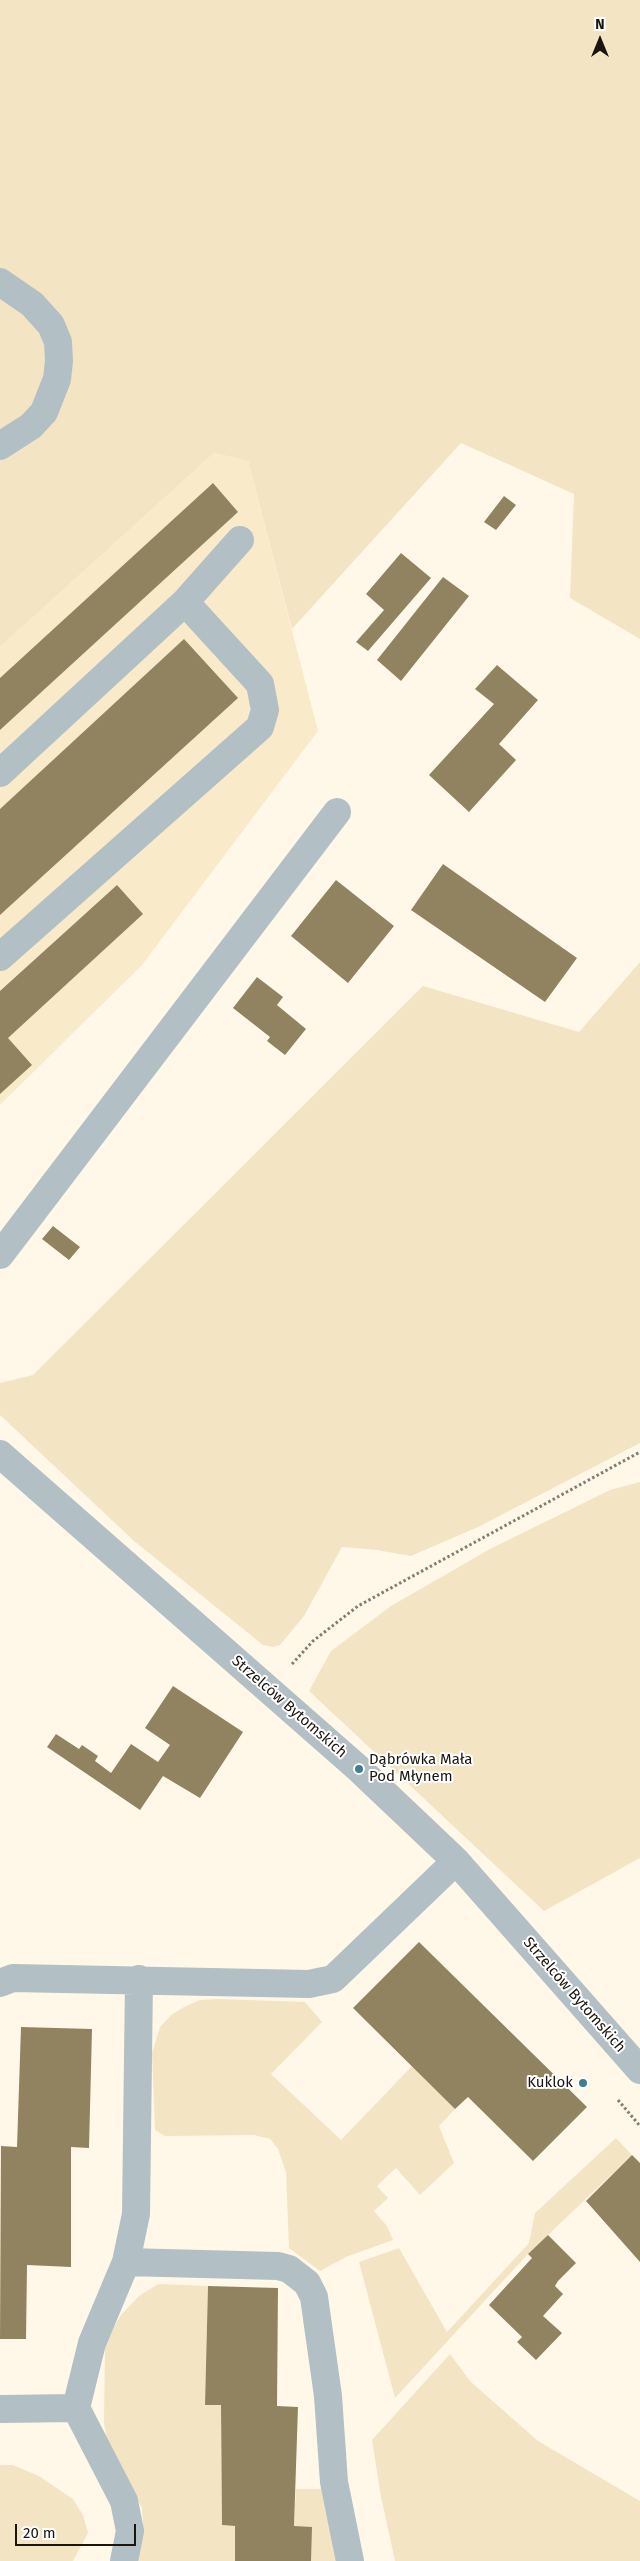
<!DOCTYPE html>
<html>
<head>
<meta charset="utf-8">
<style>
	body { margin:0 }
	#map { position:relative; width:640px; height:2561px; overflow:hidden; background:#fff8e9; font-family:"Fira Sans",sans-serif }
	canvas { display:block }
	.north { position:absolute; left:575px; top:15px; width:50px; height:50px; -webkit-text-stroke:4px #fff; paint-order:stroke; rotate:0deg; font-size:14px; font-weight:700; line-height:20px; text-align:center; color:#1a160d }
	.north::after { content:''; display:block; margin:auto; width:18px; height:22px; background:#1a160d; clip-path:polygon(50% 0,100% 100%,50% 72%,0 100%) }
	.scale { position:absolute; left:15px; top:2524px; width:121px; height:22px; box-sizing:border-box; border:2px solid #1a160d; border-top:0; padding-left:6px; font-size:15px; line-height:18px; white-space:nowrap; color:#1a160d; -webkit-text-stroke:4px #fff; paint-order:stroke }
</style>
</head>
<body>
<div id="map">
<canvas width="640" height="2561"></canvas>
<div class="north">N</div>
<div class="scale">20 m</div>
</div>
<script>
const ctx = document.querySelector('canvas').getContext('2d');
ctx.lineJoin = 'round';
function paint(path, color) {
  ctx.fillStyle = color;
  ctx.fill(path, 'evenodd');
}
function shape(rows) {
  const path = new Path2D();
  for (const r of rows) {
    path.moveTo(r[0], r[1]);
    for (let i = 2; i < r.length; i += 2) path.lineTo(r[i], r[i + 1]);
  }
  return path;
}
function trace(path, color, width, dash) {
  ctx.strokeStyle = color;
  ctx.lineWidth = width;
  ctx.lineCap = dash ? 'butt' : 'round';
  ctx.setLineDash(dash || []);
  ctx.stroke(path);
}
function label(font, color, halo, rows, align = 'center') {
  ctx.font = font + ' "Fira Sans",sans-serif';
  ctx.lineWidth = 4;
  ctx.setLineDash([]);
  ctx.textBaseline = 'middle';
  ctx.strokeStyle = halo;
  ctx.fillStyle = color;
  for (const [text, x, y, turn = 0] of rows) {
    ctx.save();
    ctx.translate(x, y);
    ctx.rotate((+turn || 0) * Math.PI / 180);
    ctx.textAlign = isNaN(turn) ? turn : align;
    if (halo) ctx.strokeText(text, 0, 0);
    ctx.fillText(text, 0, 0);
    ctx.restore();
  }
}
paint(shape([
	[214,453,248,461,318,731,142,965,0,1105,0,647]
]), '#f9eaca');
paint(shape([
	[0,0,640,0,640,639,570,598,574,494,461,443,292,629,248,461,214,453,0,647],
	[640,962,640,1443,478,1527,411,1556,376,1550,342,1547,304,1616,280,1645,273,1647,263,1645,134,1541,0,1415,0,1383,33,1375,423,986,579,1032],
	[640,1482,640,1858,544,1911,309,1691,331,1651,391,1606,490,1549,610,1490],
	[219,1999,305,2002,322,2022,271,2074,341,2140,412,2066,455,2109,439,2126,454,2163,420,2195,396,2168,377,2186,388,2198,374,2211,387,2226,393,2240,346,2257,320,2271,289,2248,286,2172,278,2149,270,2139,254,2135,165,2136,155,2130,152,2053,160,2027,171,2015,184,2007,200,2000],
	[616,2138,632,2155,528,2254,395,2398,359,2262,399,2248,447,2332,529,2243,535,2213],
	[158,2284,208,2286,205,2405,221,2405,222,2525,235,2526,235,2561,138,2561,143,2525,142,2508,108,2445,104,2423,105,2348,111,2332,121,2315,139,2296],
	[450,2354,471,2382,538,2441,640,2501,640,2561,395,2561,381,2497,372,2440],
	[0,2465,13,2465,39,2476,73,2499,83,2515,88,2533,73,2561,0,2561],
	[296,2489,321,2489,341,2561,311,2561,294,2526]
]), '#f3e5c4');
paint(shape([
	[213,483,238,512,0,730,0,678],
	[504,496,516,505,496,530,484,522],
	[401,553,431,578,368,651,356,642,384,610,366,594],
	[443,577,469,596,401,681,377,660],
	[184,639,238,698,0,915,0,809],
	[497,665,538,700,499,744,516,760,469,812,429,775,494,704,475,689],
	[443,864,577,958,545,1002,411,910],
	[336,880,394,926,348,983,291,936],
	[117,885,143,914,8,1038,32,1065,0,1094,0,991],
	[257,977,283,997,277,1005,306,1029,285,1055,267,1041,270,1037,233,1008],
	[53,1226,80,1247,69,1260,42,1239],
	[173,1686,243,1732,200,1798,163,1776,140,1810,47,1747,56,1734,79,1749,82,1745,98,1756,95,1761,111,1773,131,1744,158,1762,170,1745,145,1728],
	[419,1942,587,2107,533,2161,468,2097,455,2109,353,2008],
	[21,2027,92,2029,89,2148,71,2147,71,2267,27,2265,26,2339,0,2339,1,2146,17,2147],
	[632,2155,640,2163,640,2262,586,2201],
	[548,2235,576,2263,558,2281,555,2286,563,2294,543,2316,562,2333,536,2360,517,2342,522,2337,489,2305,532,2258,528,2254],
	[208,2286,278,2288,277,2406,298,2407,294,2526,312,2527,311,2561,235,2561,235,2526,222,2525,221,2405,205,2405]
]), '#928360');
trace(shape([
	[292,1664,313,1641,358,1606,640,1452],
	[618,2100,640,2126]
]), '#827d71', 3, [2.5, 2.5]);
trace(shape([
	[0,282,32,304,51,325,58,342,59,361,57,379,44,412,31,426,0,446],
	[0,773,185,602,240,540],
	[0,957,260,727,265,710,260,684,185,602],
	[0,1255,337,812],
	[0,1454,359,1769,456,1861,640,2070],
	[0,1983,13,1978,309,1984,333,1979,456,1861],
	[126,2262,278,2266,289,2269,307,2283,314,2297,328,2396,334,2482,350,2561],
	[0,2409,76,2408],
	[124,2561,130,2531,124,2501,76,2408,92,2343,126,2262,136,2214,139,1979]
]), '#b2bfc4', 28);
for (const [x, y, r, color] of [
	[359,1769,5,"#3e7f91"],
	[583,2083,5,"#3e7f91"]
]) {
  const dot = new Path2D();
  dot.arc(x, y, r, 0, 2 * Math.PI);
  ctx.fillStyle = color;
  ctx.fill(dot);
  trace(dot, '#fff', 2);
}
label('15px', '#1a160d', '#fff', [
	["Strzelców Bytomskich",289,1707,41],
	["Strzelców Bytomskich",574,1995,49]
]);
label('15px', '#1a160d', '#fff', [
	["Dąbrówka Mała",369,1760],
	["Pod Młynem",369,1777],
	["Kuklok",573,2083,"right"]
], 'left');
</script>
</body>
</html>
